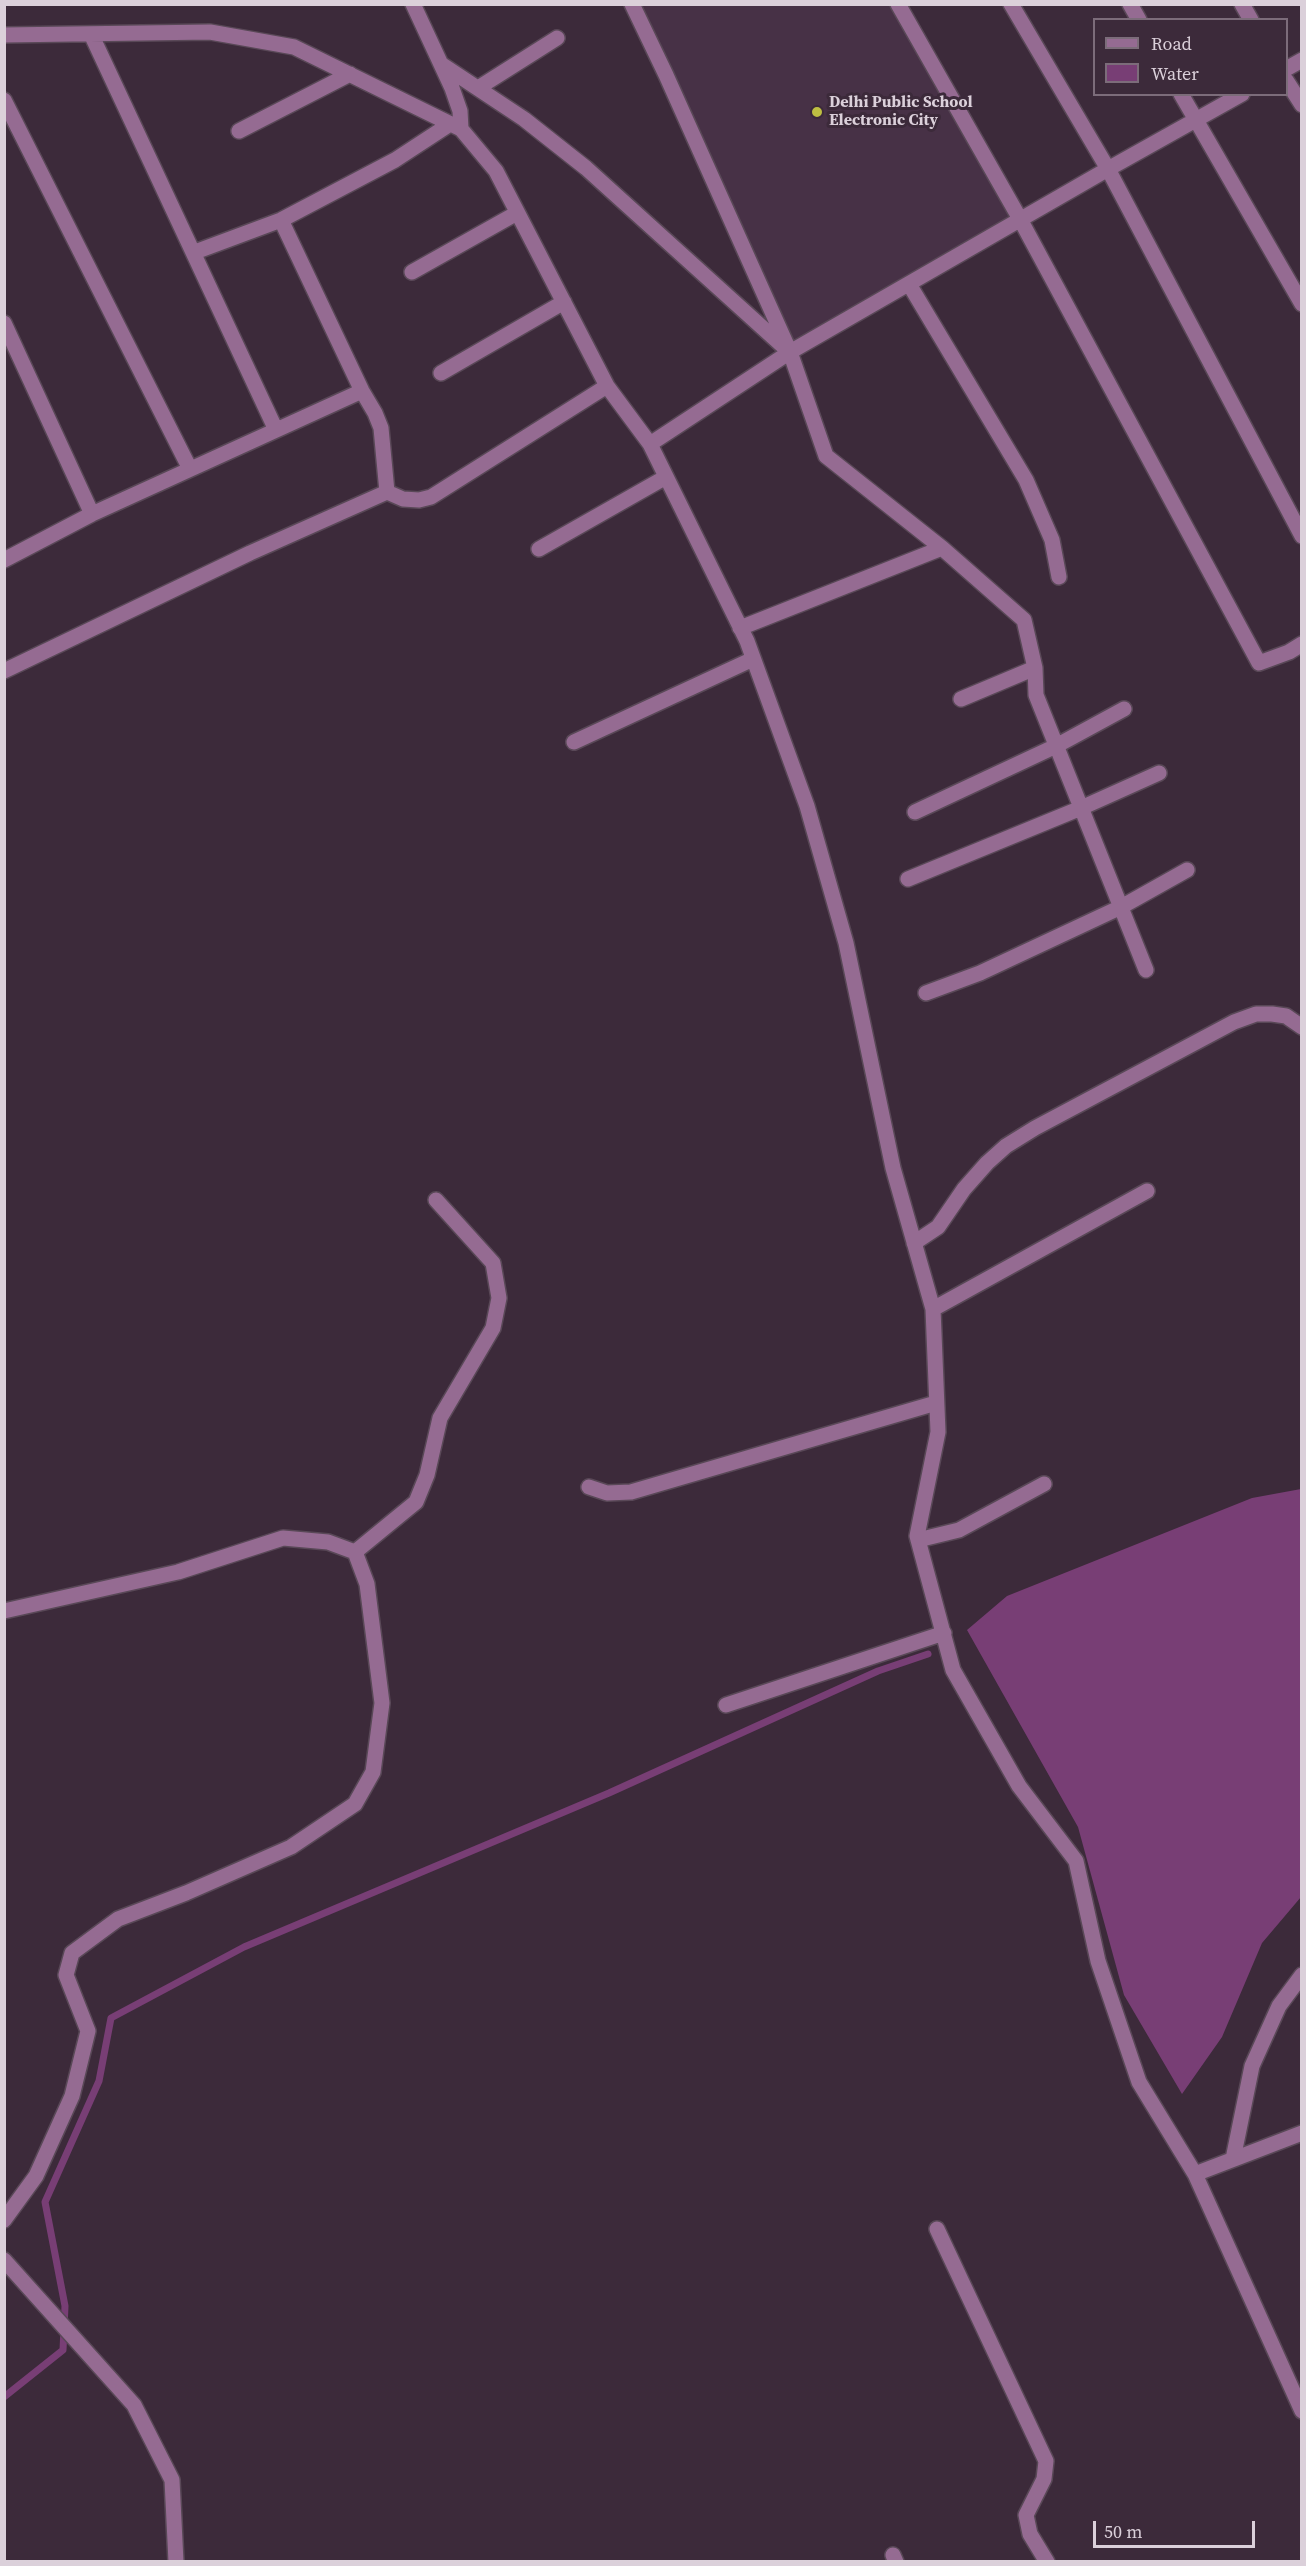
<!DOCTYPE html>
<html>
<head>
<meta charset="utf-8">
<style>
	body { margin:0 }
	#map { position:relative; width:1306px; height:2566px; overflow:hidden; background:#3c2a3a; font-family:"Source Serif 4",serif }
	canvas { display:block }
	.frame { position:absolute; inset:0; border:6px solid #dbd0da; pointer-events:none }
	.legend { position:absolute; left:1093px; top:18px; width:195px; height:78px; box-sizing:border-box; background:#3c2a3a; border:2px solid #7c6c7a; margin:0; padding:8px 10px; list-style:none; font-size:18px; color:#dbd0da }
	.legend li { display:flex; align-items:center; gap:12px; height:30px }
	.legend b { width:30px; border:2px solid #7c6c7a }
	.scale { position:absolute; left:1093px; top:2521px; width:162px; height:27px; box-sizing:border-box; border:3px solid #dbd0da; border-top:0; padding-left:8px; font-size:18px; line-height:21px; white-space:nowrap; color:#dbd0da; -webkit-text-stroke:4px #3c2a3a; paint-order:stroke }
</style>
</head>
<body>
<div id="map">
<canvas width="1306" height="2566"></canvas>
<div class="frame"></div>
<ul class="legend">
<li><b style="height:8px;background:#956b92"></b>Road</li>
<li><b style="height:16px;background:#783e75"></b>Water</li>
</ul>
<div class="scale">50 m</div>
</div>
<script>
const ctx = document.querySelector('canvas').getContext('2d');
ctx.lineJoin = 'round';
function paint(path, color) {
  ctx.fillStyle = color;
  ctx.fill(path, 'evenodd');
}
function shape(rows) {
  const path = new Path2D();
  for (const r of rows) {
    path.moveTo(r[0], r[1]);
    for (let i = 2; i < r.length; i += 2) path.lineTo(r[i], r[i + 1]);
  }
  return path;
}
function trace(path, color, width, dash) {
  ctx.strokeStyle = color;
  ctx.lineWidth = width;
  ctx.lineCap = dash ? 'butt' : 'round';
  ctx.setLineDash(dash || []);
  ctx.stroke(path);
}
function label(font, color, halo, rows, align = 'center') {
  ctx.font = font + ' "Source Serif 4",serif';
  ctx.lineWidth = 6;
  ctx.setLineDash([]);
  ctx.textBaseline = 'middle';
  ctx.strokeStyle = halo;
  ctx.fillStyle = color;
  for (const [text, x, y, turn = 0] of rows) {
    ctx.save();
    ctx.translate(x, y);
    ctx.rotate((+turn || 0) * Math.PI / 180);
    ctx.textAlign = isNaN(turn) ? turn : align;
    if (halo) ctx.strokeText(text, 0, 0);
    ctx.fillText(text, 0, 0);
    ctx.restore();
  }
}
paint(shape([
	[623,5,897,5,1020,219,790,352]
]), '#473146');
paint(shape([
	[1301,1489,1301,1897,1262,1943,1222,2037,1182,2094,1124,1995,1078,1827,967,1630,1007,1596,1252,1498]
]), '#783e75');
trace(shape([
	[4,2397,63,2350,65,2306,45,2202,99,2081,111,2018,244,1947,609,1793,878,1671,928,1654]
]), '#783e75', 7);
const minor = shape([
	[413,4,452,88,460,111,461,129],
	[632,4,666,75,790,352,826,456,942,548],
	[898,4,1020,219,1259,663,1289,652,1302,644],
	[1011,4,1108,169,1302,536],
	[1130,4,1139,20],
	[1242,4,1251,20],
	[91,34,276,430],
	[4,35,210,32,294,47,461,129,496,171,607,386,650,444,747,641,807,806,846,943,893,1168,933,1309,938,1432,917,1536,953,1670,1019,1786,1076,1861,1098,1961,1139,2082,1195,2174,1302,2411],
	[441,64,524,119,586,168,785,348],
	[1286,69,1302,60],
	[1286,80,1302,105],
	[478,88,557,38],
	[1181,94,1302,304],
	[4,100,190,469],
	[239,131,350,74],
	[281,220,362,391,375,413,381,428,387,492],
	[195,252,281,220,395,160,450,124],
	[412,272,517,213],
	[909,284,1026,480,1052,540,1059,577],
	[4,323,92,514],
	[441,373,564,302],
	[650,444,790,352,1108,169,1242,94],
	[539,549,666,477],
	[4,560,92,514,362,391],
	[740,628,942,548,1024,620,1035,668,1036,695,1146,970],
	[4,671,250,553,387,492,403,499,419,500,431,497,607,386],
	[961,699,1035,668],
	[574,742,753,659],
	[915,812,1056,746,1124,709],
	[908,879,1081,808,1159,773],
	[926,993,980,973,1121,907,1187,870],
	[914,1243,938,1227,964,1189,987,1163,1006,1146,1035,1128,1234,1022,1256,1014,1272,1014,1286,1016,1302,1027],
	[933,1309,1147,1191],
	[589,1487,607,1493,631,1492,936,1403],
	[918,1540,959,1530,1044,1484],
	[355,1552,416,1502,427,1475,440,1418,493,1328,499,1298,493,1263,436,1200],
	[4,1611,178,1572,283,1538,328,1542,355,1552,367,1584,382,1703,373,1772,355,1804,291,1847,186,1893,118,1919,72,1953,66,1975,88,2031,72,2096,36,2176,4,2220],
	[726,1705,944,1633],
	[1233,2159,1252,2066,1279,2006,1302,1975],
	[1195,2174,1302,2133],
	[937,2229,1046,2461,1044,2479,1026,2515,1030,2534,1047,2562],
	[4,2260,134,2405,172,2480,176,2562],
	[893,2555,896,2562]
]);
trace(minor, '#594857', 18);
trace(minor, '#956b92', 15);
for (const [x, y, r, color] of [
	[817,112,6,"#bebf42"]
]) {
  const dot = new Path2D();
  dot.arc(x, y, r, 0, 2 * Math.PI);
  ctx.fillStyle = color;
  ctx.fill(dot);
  trace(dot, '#3c2a3a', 2);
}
label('bold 16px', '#dbd0da', '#3c2a3a', [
	["Delhi Public School",829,103],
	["Electronic City",829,121]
], 'left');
</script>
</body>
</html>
